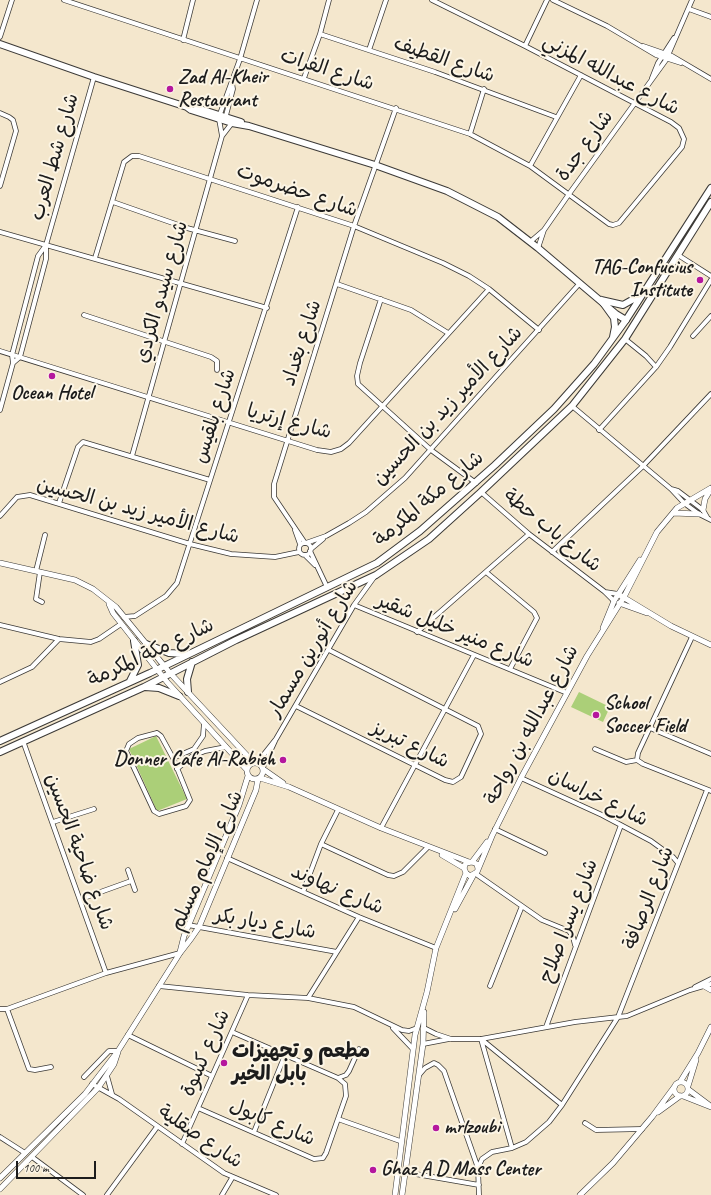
<!DOCTYPE html>
<html>
<head>
<meta charset="utf-8">
<style>
	body { margin:0 }
	#map { position:relative; width:711px; height:1195px; overflow:hidden; background:#f4e7cd; font-family:Caveat,sans-serif }
	canvas { display:block }
	.scale { position:absolute; left:16px; top:1161px; width:80px; height:18px; box-sizing:border-box; border:2px solid #1c1c1c; border-top:0; padding-left:5px; font-size:12px; line-height:14px; white-space:nowrap; color:#1c1c1c; -webkit-text-stroke:3px #fcf5e5; paint-order:stroke }
</style>
</head>
<body>
<div id="map">
<canvas width="711" height="1195"></canvas>
<div class="scale">100 m</div>
</div>
<script>
const ctx = document.querySelector('canvas').getContext('2d');
ctx.lineJoin = 'round';
function paint(path, color) {
  ctx.fillStyle = color;
  ctx.fill(path, 'evenodd');
}
function shape(rows) {
  const path = new Path2D();
  for (const r of rows) {
    if (r.length === 3) {
      path.moveTo(r[0] + r[2], r[1]);
      path.arc(r[0], r[1], r[2], 0, 2 * Math.PI);
      continue;
    }
    path.moveTo(r[0], r[1]);
    for (let i = 2; i < r.length; i += 2) path.lineTo(r[i], r[i + 1]);
  }
  return path;
}
function trace(path, color, width, dash) {
  ctx.strokeStyle = color;
  ctx.lineWidth = width;
  ctx.lineCap = dash ? 'butt' : 'round';
  ctx.setLineDash(dash || []);
  ctx.stroke(path);
}
function label(font, color, halo, rows, align = 'center') {
  ctx.font = font + ' Caveat,"Playpen Sans Arabic",sans-serif';
  ctx.lineWidth = 4;
  ctx.setLineDash([]);
  ctx.textBaseline = 'middle';
  ctx.strokeStyle = halo;
  ctx.fillStyle = color;
  for (const [text, x, y, turn = 0] of rows) {
    ctx.save();
    ctx.translate(x, y);
    ctx.rotate((+turn || 0) * Math.PI / 180);
    ctx.textAlign = isNaN(turn) ? turn : align;
    if (halo) ctx.strokeText(text, 0, 0);
    ctx.fillText(text, 0, 0);
    ctx.restore();
  }
}
paint(shape([
	[579,692,610,707,603,722,571,707],
	[156,736,187,799,157,811,129,749]
]), '#abcf78');
const minor = shape([
	[64,0,470,134,530,166,609,224,613,225,619,223,682,147,684,139,679,128,671,122,525,46,432,0],
	[553,0,607,26,656,55,681,63],
	[689,9,711,17],
	[320,34,435,72,556,117],
	[0,37,12,0],
	[183,40,193,0],
	[525,46,547,0],
	[643,46,672,56,711,79],
	[369,50,386,0],
	[304,78,320,34,329,0],
	[652,78,658,63,674,38],
	[0,113,9,117,13,120,16,131,0,186],
	[225,119,233,89,232,83],
	[470,134,484,89],
	[222,136,219,119,220,114,240,59,257,0],
	[530,166,581,75],
	[113,202,187,228,235,241],
	[0,232,267,308],
	[530,242,544,230],
	[538,248,544,230,569,194,666,60,692,0],
	[678,255,711,276],
	[95,258,124,162,132,156,139,156,354,226,443,263,469,276,489,289,539,330],
	[337,284,411,310,448,333],
	[381,299,360,363,357,376,358,384,431,450,476,483],
	[84,315,211,357,217,361,217,370],
	[693,336,711,316],
	[0,351,317,450,331,452,341,449,349,443,489,289],
	[13,363,20,357,46,259,46,245,94,77],
	[656,367,670,347,711,280],
	[572,406,671,489,684,503,699,514,711,520],
	[0,410,13,363,12,355,38,256,46,245],
	[599,430,656,367,646,356,625,339],
	[132,456,222,136,232,123],
	[671,489,678,491,703,510,707,517],
	[481,492,529,534,605,592,614,601],
	[59,503,78,447,83,442,210,480],
	[0,516,17,497,30,495,190,544,231,554,275,557,299,552],
	[295,530,300,544],
	[305,549,6],
	[305,543,274,497,274,484,354,226,396,108],
	[306,543,326,536,349,523,366,512,405,478,580,283],
	[311,549,323,539],
	[310,551,327,587],
	[552,552,642,467,711,394],
	[305,555,315,565],
	[36,571,45,535],
	[40,572,36,599,42,602],
	[486,572,534,612,537,618,510,669],
	[605,592,618,594],
	[354,605,567,693],
	[124,617,135,616,166,596,177,583,298,207],
	[0,625,59,639,91,642,99,639,121,624],
	[417,632,529,534],
	[692,637,638,753,637,760,643,764,711,791],
	[0,682,32,667,59,639],
	[296,706,445,780,453,782,461,777,481,734,478,726,329,650],
	[650,728,711,754],
	[157,733,161,736,173,758,190,800,186,806,159,814,154,811,126,751,129,744,138,738,157,733],
	[23,741,106,973],
	[595,749,626,762,637,760],
	[173,758,194,749,203,736,204,723],
	[257,763,276,739,354,605,375,576],
	[263,767,275,741],
	[177,769,191,757,205,751,226,747],
	[521,778,602,815,651,841,673,857,678,863],
	[338,810,321,844,388,875,394,876,403,872,428,847],
	[53,822,94,809],
	[381,828,474,655],
	[495,829,545,853],
	[227,858,359,917,436,948],
	[128,870,135,890],
	[476,874,542,920,569,931,573,937,575,945],
	[303,892,321,844],
	[81,899,131,881],
	[188,925,337,952],
	[159,986,248,995,308,998,354,1007,402,1030,409,1031,417,1028],
	[490,986,522,906],
	[695,987,711,979],
	[308,998,359,917],
	[0,1009,7,1009,106,973,180,953],
	[7,1009,29,1069,35,1070,51,1067],
	[546,1027,621,825],
	[393,1028,413,1049],
	[424,1028,436,1034,451,1039,481,1039,575,1022,627,1016,690,990,711,984],
	[128,1035,212,1076],
	[481,1039,512,1148],
	[481,1039,562,1105],
	[423,1044,449,1039],
	[419,1075,425,1068,434,1063,438,1065,444,1071,478,1168],
	[107,1076,112,1094],
	[84,1077,109,1051,118,1051],
	[338,1078,346,1075,349,1071,359,1049],
	[92,1084,119,1099,224,1173,276,1195],
	[198,1108,314,1159,323,1158,326,1153,346,1096,345,1084,338,1078,232,1032],
	[338,1119,400,1141],
	[585,1123,596,1130,642,1129],
	[254,1132,285,1055],
	[0,1137,25,1153],
	[182,1144,248,995],
	[32,1157,83,1195],
	[404,1172,479,1185],
	[107,1195,157,1127],
	[222,1195,232,1178],
	[479,1195,478,1168,482,1159,492,1152,512,1148,526,1142,549,1122,562,1105,618,1017,707,790]
]);
const tertiary = shape([
	[703,510,705,499,711,489],
	[673,513,699,514],
	[0,563,75,580,93,589,116,607,170,673,254,763],
	[618,594,671,626,711,645],
	[619,603,647,613],
	[109,604,113,613,167,682,247,770],
	[603,628,614,601,640,560],
	[255,771,8],
	[263,769,283,783],
	[260,778,289,787,381,828,469,862],
	[442,855,464,868],
	[472,862,487,842],
	[478,869,477,864,472,862,466,863,464,868,466,873,470,876,477,872,492,836,521,778,587,656,624,597,657,532,677,508,711,488],
	[455,909,473,876],
	[180,952,184,936,239,805,248,776],
	[704,986,711,990],
	[681,1089,7],
	[680,1082,698,1053,711,1027],
	[688,1086,696,1060],
	[689,1090,709,1105],
	[683,1096,711,1107],
	[658,1112,680,1096],
	[0,1178,85,1094,118,1051,180,953,190,940,199,927,256,790,258,779],
	[0,1189,98,1088,114,1064,118,1052],
	[395,1195,415,1035,427,992,436,948,466,873],
	[402,1195,423,1044,424,1012],
	[580,1195,613,1163,652,1117,675,1086]
]);
const secondary = shape([
	[0,44,94,77,187,107,191,110,232,123,249,126,375,165,447,191,498,217,538,248,616,314,626,320],
	[197,108,241,122]
]);
const primary = shape([
	[601,300,614,318,615,327,613,337],
	[601,300,623,305,639,296],
	[146,644,169,653,185,654],
	[130,681,138,665,134,641],
	[145,687,159,688,179,696],
	[188,692,187,679,192,662],
	[0,741,150,673,377,563,420,531,495,465,554,409,594,364,626,320,711,188],
	[0,752,144,687,236,640,376,575,429,539,481,492,572,406,625,339,711,202]
]);
trace(minor, '#3c3a37', 5.5);
trace(tertiary, '#3c3a37', 6);
trace(secondary, '#3c3a37', 8);
trace(primary, '#3c3a37', 8);
trace(minor, '#fff', 4);
trace(tertiary, '#fff', 5);
trace(secondary, '#fff', 6);
trace(primary, '#fff', 6);
for (const [x, y, r, color] of [
	[170,89,4,"#b5179e"],
	[700,280,4,"#b5179e"],
	[52,376,4,"#b5179e"],
	[596,715,4,"#b5179e"],
	[283,760,4,"#b5179e"],
	[224,1063,4,"#b5179e"],
	[436,1128,4,"#b5179e"],
	[373,1170,4,"#b5179e"]
]) {
  const dot = new Path2D();
  dot.arc(x, y, r, 0, 2 * Math.PI);
  ctx.fillStyle = color;
  ctx.fill(dot);
  trace(dot, '#fcf5e5', 1.5);
}
label('20px', '#1c1c1c', '#fcf5e5', [
	["شارع القطيف",444,60,19],
	["شارع الفرات",327,70,18],
	["شارع عبدالله المزني",611,75,28],
	["شارع جدة",585,146,-54],
	["شارع شط العرب",55,157,-74],
	["شارع حضرموت",297,191,19],
	["شارع سيدو الكردي",162,292,-74],
	["شارع بغداد",302,343,-72],
	["شارع الأمير زيد بن الحسين",448,406,-47],
	["شارع بلقيس",215,416,-72],
	["شارع إرتريا",289,422,15],
	["شارع مكة المكرمة",429,499,-40],
	["شارع الأمير زيد بن الحسين",138,511,15],
	["شارع باب حطة",552,531,39],
	["شارع منير خليل شقير",455,631,22],
	["شارع أنورين مسمار",313,649,-59],
	["شارع مكة المكرمة",151,653,-25],
	["شارع عبدالله بن رواحة",532,725,-62],
	["شارع تبريز",410,745,26],
	["شارع خراسان",598,798,26],
	["شارع ضاحية الحسين",79,852,70],
	["شارع الإمام مسلم",207,861,-66],
	["شارع نهاوند",337,890,23],
	["شارع الرصافة",649,898,-69],
	["شارع يسرا صلاح",569,921,-69],
	["شارع ديار بكر",265,924,10],
	["شارع كسوة",206,1053,-66],
	["شارع كابول",272,1123,23],
	["شارع صقلية",200,1137,34]
]);
label('bold 20px', '#1c1c1c', '#fcf5e5', [
	["Zad Al-Kheir",178,78],
	["Restaurant",178,101],
	["TAG-Confucius",692,268,"right"],
	["Institute",692,291,"right"],
	["Ocean Hotel",52,394,"center"],
	["School",604,704],
	["Soccer Field",604,727],
	["Donner Cafe Al-Rabieh",275,760,"right"],
	["مطعم و تجهيزات",232,1052],
	["بابل الخير",232,1075],
	["mrlzoubi",444,1128],
	["Ghaz A D Mass Center",381,1170]
], 'left');
</script>
</body>
</html>
